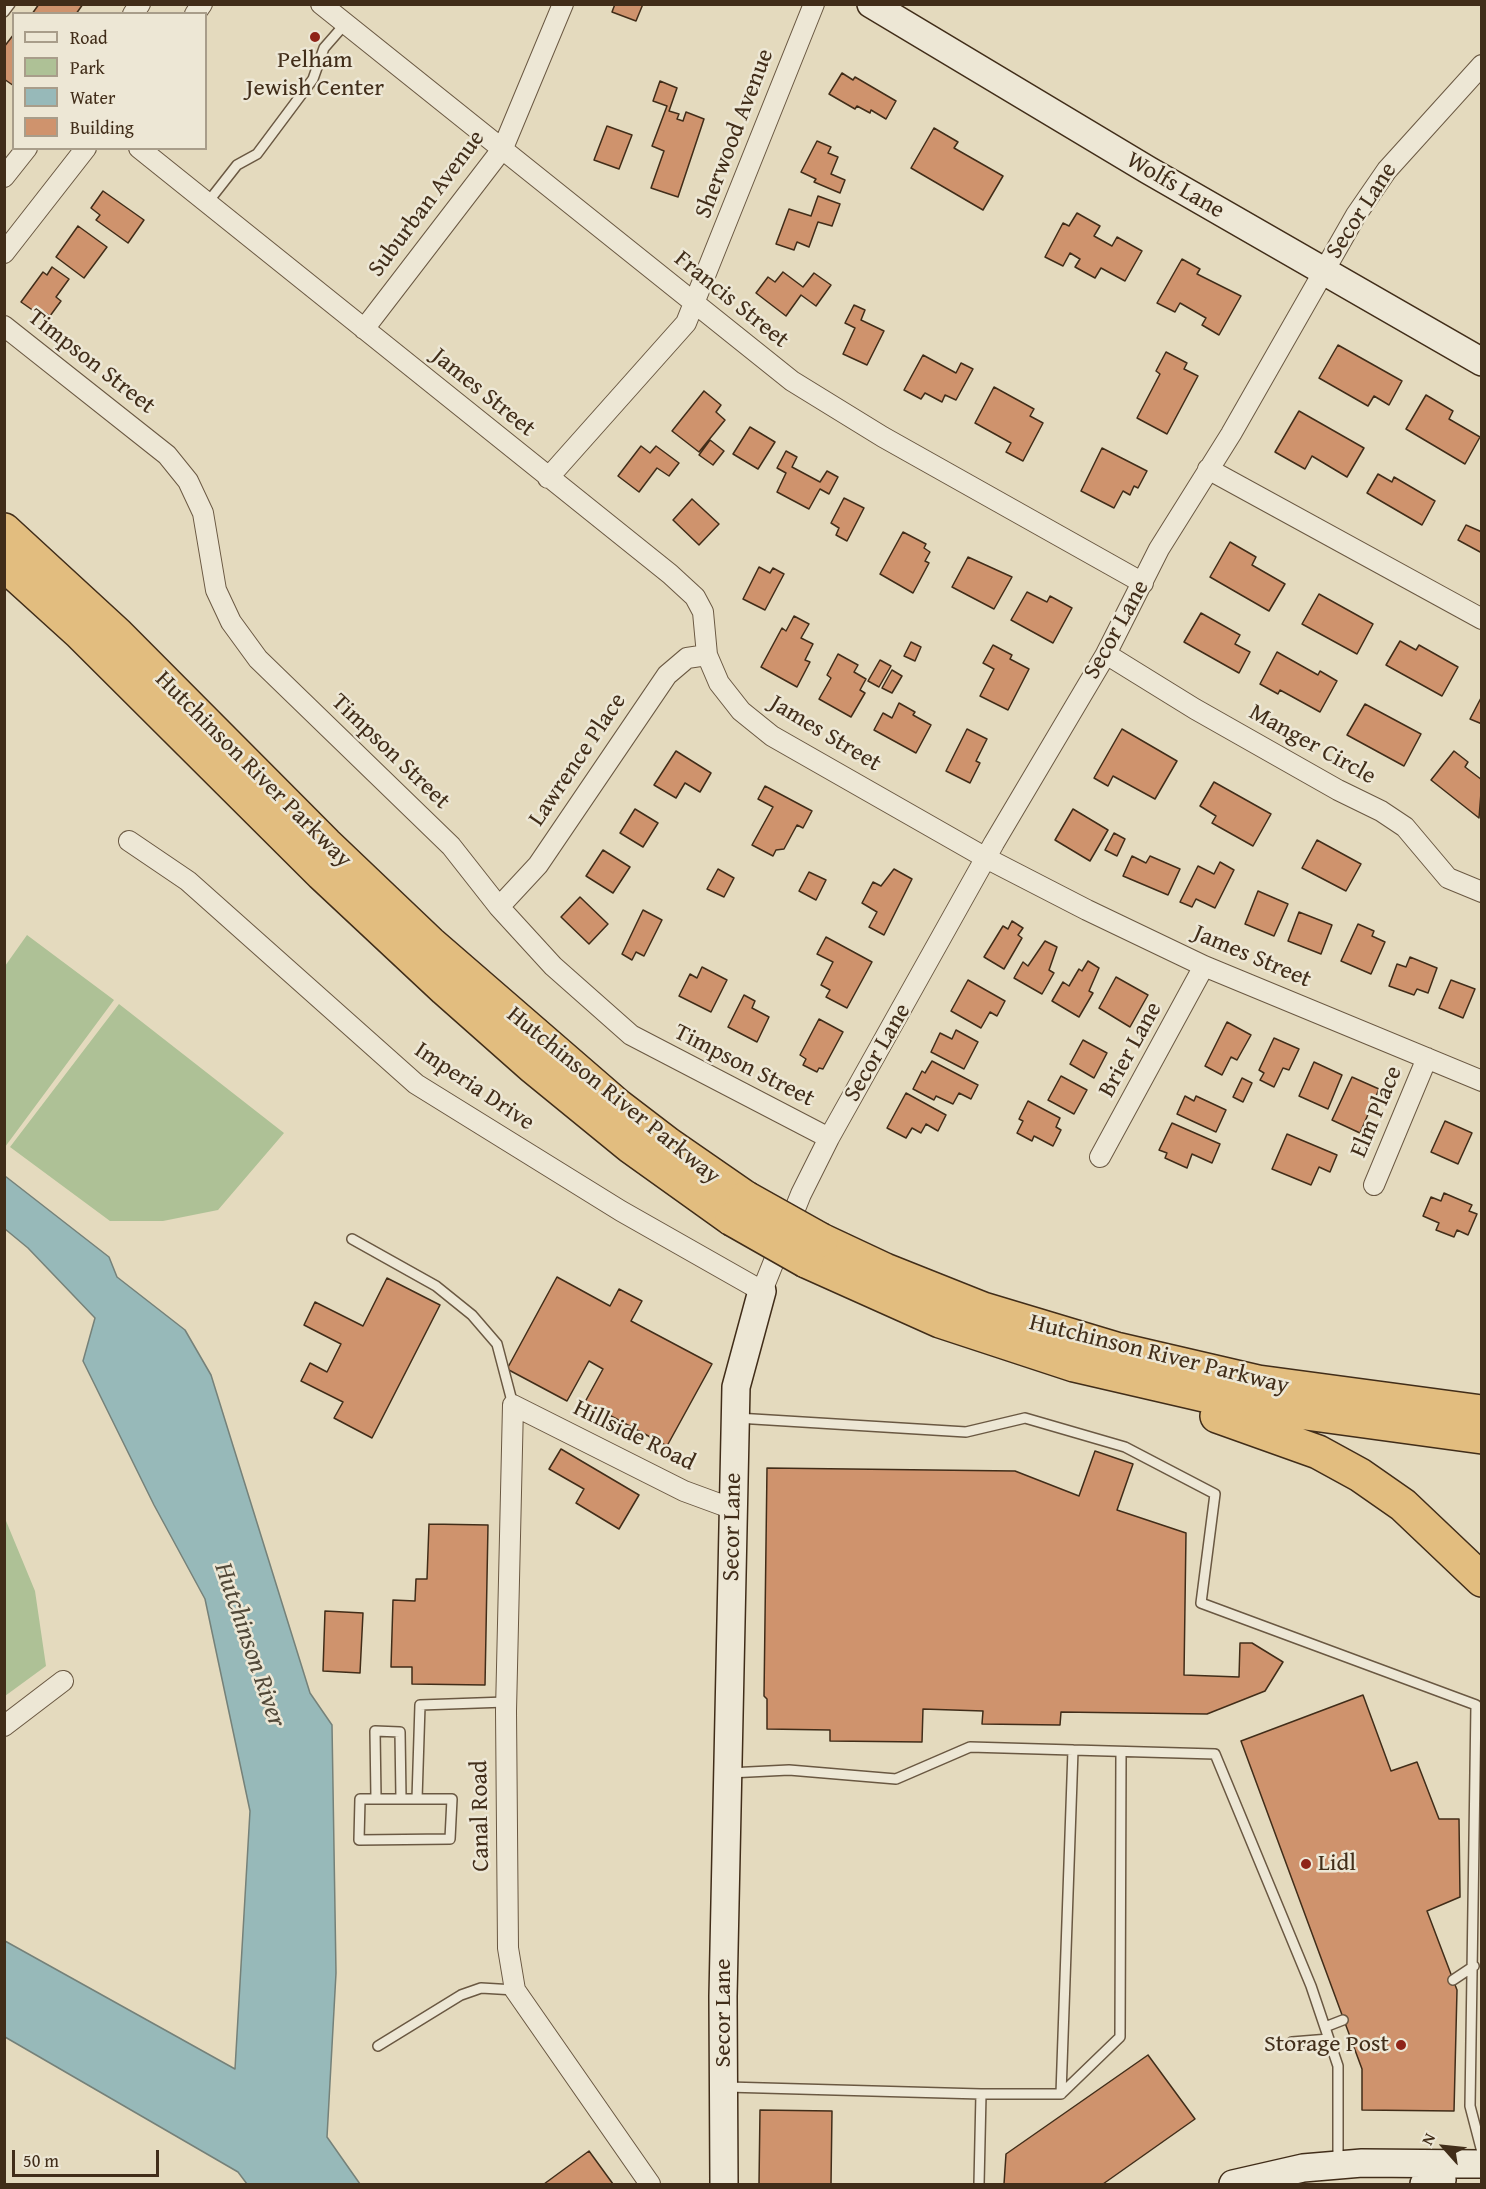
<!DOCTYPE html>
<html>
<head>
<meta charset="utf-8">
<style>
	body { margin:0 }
	#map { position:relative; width:1486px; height:2189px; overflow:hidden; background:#e4dabe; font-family:"Gentium Book Plus",serif }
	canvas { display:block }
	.frame { position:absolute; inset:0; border:6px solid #412d19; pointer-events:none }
	.legend { position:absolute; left:12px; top:12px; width:195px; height:138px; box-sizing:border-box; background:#ede7d5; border:2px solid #a89d8a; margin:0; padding:8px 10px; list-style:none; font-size:18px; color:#412d19 }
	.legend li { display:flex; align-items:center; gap:12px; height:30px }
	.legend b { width:30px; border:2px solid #a89d8a }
	.north { position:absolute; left:1414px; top:2117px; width:60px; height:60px; -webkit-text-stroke:4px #ede7d5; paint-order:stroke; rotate:297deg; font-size:16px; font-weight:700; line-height:24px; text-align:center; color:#412d19 }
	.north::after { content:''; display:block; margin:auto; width:21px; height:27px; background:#412d19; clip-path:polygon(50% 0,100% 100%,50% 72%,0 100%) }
	.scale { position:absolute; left:12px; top:2150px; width:147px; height:27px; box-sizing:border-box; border:3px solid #412d19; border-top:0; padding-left:8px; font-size:18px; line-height:21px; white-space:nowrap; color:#412d19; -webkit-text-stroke:4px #ede7d5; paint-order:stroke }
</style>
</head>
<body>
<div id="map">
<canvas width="1486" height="2189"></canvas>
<div class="frame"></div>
<ul class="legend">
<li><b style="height:8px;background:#ede7d5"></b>Road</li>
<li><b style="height:16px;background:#aec196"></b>Park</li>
<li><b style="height:16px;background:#97b9b9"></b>Water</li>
<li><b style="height:16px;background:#cf936d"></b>Building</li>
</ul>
<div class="north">N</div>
<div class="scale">50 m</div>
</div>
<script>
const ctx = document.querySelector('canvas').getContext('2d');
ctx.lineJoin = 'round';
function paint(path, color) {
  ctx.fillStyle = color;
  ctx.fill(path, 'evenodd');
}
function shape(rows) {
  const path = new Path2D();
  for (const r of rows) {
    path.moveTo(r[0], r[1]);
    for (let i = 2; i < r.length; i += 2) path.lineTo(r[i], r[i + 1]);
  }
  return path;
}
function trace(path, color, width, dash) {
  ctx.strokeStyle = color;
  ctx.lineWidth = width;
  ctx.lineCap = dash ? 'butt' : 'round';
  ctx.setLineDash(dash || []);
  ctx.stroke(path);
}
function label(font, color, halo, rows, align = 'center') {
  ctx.font = font + ' "Gentium Book Plus",serif';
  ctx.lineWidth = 5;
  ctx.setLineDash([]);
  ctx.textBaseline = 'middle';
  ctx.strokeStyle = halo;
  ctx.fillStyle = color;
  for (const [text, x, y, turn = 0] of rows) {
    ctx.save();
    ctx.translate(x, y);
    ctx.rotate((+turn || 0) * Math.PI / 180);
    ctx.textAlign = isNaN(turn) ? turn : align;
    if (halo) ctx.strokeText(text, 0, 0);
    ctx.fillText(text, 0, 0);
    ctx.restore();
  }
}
paint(shape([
	[27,935,114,1000,5,1147,5,966],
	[119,1004,284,1133,218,1210,163,1221,110,1221,10,1147],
	[4,1516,35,1591,46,1666,5,1696]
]), '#aec196');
const water = shape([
	[5,1176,109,1257,117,1277,185,1330,211,1375,310,1693,332,1725,336,1973,327,2137,360,2184,247,2184,238,2172,5,2037,5,1941,235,2069,250,1811,205,1599,154,1505,83,1361,95,1318,28,1248,5,1229,5,1176]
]);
paint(water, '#97b9b9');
trace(water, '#758179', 1.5);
const building = shape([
	[39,4,83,4,76,14,32,14,39,4],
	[615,4,643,4,636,21,612,12,615,4],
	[14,34,14,86,4,79,4,47,14,34],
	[842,73,853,80,855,77,896,101,886,119,871,110,870,113,857,106,855,109,829,94,842,73],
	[660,81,677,88,669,111,679,114,677,119,683,121,686,112,704,119,678,197,651,188,664,151,652,146,667,106,653,101,660,81],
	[607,126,632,135,619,169,594,160,607,126],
	[934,128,958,142,954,148,1003,176,983,210,911,168,934,128],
	[817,141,831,147,828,153,838,157,831,174,845,180,840,193,814,182,816,179,801,172,817,141],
	[103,191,144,220,128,243,96,220,100,215,91,208,103,191],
	[818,196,840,204,832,226,818,222,809,247,797,242,794,250,776,244,789,209,811,216,818,196],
	[1077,213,1100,226,1094,236,1112,246,1117,237,1142,251,1125,281,1101,268,1095,278,1075,267,1080,259,1070,253,1063,266,1045,257,1063,223,1069,226,1077,213],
	[78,226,107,247,84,278,56,257,78,226],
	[1182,259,1200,269,1197,274,1241,296,1219,335,1202,325,1206,318,1180,303,1175,312,1157,303,1182,259],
	[52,267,69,279,56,297,61,301,50,316,44,312,41,316,21,302,43,272,47,275,52,267],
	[783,272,803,287,814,273,831,285,816,306,801,295,786,316,756,293,768,277,775,282,783,272],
	[854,305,865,310,861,320,884,331,867,365,843,354,855,328,845,323,854,305],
	[1338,345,1402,381,1389,405,1374,396,1368,406,1319,378,1338,345],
	[1166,352,1187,363,1184,369,1198,376,1167,434,1137,418,1160,374,1156,371,1166,352],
	[923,355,956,373,961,363,973,369,956,400,945,395,942,402,925,393,921,399,904,390,923,355],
	[994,387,1034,409,1030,416,1043,423,1023,461,1006,452,1011,443,975,423,994,387],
	[704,391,721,405,716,412,725,420,699,452,672,431,704,391],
	[1426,395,1453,411,1449,419,1480,437,1465,464,1406,429,1426,395],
	[1299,411,1364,448,1347,477,1312,456,1305,469,1275,452,1299,411],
	[750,427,775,442,758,469,733,454,750,427],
	[710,440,724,451,713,465,699,455,710,440],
	[641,446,650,453,656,446,679,463,669,476,657,468,639,492,618,476,641,446],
	[1102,448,1147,471,1138,488,1134,486,1130,495,1123,491,1114,508,1081,491,1102,448],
	[786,451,797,457,792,467,820,482,827,471,838,477,829,494,820,489,809,509,777,492,786,473,777,468,786,451],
	[1378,474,1392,482,1394,477,1435,501,1422,525,1367,493,1378,474],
	[844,498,864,508,847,541,836,535,839,528,831,523,844,498],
	[692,499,719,524,699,545,673,520,692,499],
	[1466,525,1482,532,1482,553,1458,540,1466,525],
	[903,532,926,544,924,548,930,552,925,561,929,563,913,593,880,574,903,532],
	[1230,542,1256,557,1252,565,1285,584,1269,611,1210,577,1230,542],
	[968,557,1012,577,994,609,952,587,968,557],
	[759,567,770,573,773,568,784,574,765,610,743,599,759,567],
	[1027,592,1047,602,1050,596,1072,608,1053,643,1011,620,1027,592],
	[1319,594,1373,624,1357,654,1302,624,1319,594],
	[1201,613,1240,635,1235,644,1250,652,1239,673,1184,642,1201,613],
	[794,616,809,624,801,638,813,644,805,660,810,662,797,687,761,667,782,628,786,631,794,616],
	[1400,641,1416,650,1419,645,1458,667,1442,696,1386,665,1400,641],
	[911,642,921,647,915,661,904,656,911,642],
	[993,645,1012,655,1010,659,1029,669,1008,710,980,696,994,669,983,663,993,645],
	[1277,652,1318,675,1320,671,1337,681,1320,712,1280,690,1278,694,1260,684,1277,652],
	[838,654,858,665,854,672,866,679,860,690,865,693,851,717,819,699,831,678,827,675,838,654],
	[880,660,891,666,879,687,868,681,880,660],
	[892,670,902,676,892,693,882,688,892,670],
	[1482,696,1482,724,1470,719,1482,696],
	[899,703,915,712,913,715,931,725,916,753,874,730,883,713,892,718,899,703],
	[1365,704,1421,734,1404,766,1347,735,1365,704],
	[967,729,987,739,976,761,980,763,970,783,946,771,967,729],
	[1122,729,1177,761,1155,799,1113,776,1108,786,1094,778,1122,729],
	[676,751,711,773,700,792,685,783,676,798,654,785,676,751],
	[1454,751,1468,762,1465,767,1482,780,1479,818,1431,780,1454,751],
	[1214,782,1271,814,1253,846,1212,823,1216,816,1200,806,1214,782],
	[765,786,812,811,803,828,797,825,784,849,776,850,773,856,752,845,773,807,758,799,765,786],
	[635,809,658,823,643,847,620,833,635,809],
	[1073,809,1108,830,1090,861,1055,840,1073,809],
	[1114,833,1125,839,1117,856,1105,850,1114,833],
	[1317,840,1361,864,1346,891,1302,868,1317,840],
	[603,850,630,867,613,893,586,876,603,850],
	[1132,856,1146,863,1150,856,1180,869,1168,895,1123,876,1132,856],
	[1220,862,1234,870,1215,908,1196,899,1192,907,1180,902,1198,866,1214,874,1220,862],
	[718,869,734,878,724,897,707,889,718,869],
	[894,869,912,879,884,935,869,927,877,912,862,903,873,882,881,886,894,869],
	[809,872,826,880,816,900,799,891,809,872],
	[1258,891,1288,904,1274,936,1245,924,1258,891],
	[580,897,608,924,589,944,561,917,580,897],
	[643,910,662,920,644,956,636,952,632,960,622,954,643,910],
	[1299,912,1332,925,1321,954,1288,941,1299,912],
	[1012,921,1023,928,1018,935,1022,938,1004,969,984,957,1003,926,1008,929,1012,921],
	[1358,924,1374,931,1372,936,1385,942,1371,974,1341,961,1358,924],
	[826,937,872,962,847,1008,826,997,830,990,821,985,833,962,817,954,826,937],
	[1045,941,1057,947,1049,970,1054,973,1042,994,1014,978,1023,962,1028,966,1045,941],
	[1410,957,1437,968,1428,993,1417,989,1414,995,1389,986,1397,964,1406,967,1410,957],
	[1088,961,1099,968,1089,991,1093,993,1079,1017,1052,1001,1063,982,1069,986,1079,969,1082,971,1088,961],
	[702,967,727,980,711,1012,679,996,690,974,697,978,702,967],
	[1116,977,1148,995,1130,1027,1099,1008,1116,977],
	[968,980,1005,1001,997,1016,990,1012,981,1028,951,1011,968,980],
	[1451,980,1475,989,1463,1018,1439,1008,1451,980],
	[744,995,755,1001,752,1008,769,1017,757,1042,728,1027,744,995],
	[819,1019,843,1032,823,1069,819,1068,817,1072,803,1065,806,1059,800,1055,819,1019],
	[1227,1022,1251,1035,1237,1060,1231,1057,1222,1075,1205,1066,1227,1022],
	[956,1030,978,1042,964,1069,931,1052,940,1033,952,1039,956,1030],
	[1274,1038,1299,1049,1289,1070,1283,1068,1274,1087,1260,1080,1264,1073,1259,1070,1274,1038],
	[1083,1040,1107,1053,1094,1078,1070,1064,1083,1040],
	[932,1061,978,1085,971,1099,959,1093,953,1104,936,1096,934,1100,913,1089,922,1071,925,1073,932,1061],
	[1314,1062,1342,1075,1328,1109,1299,1096,1314,1062],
	[1061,1076,1087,1090,1074,1114,1048,1100,1061,1076],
	[1352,1077,1379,1089,1360,1133,1332,1120,1352,1077],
	[1242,1078,1252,1083,1243,1102,1233,1097,1242,1078],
	[906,1093,946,1115,938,1131,926,1124,921,1133,912,1128,906,1138,887,1128,906,1093],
	[1185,1096,1194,1101,1196,1096,1226,1110,1216,1132,1177,1114,1185,1096],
	[1028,1101,1060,1118,1056,1127,1061,1130,1053,1146,1034,1136,1032,1141,1017,1133,1023,1121,1019,1119,1028,1101],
	[1445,1121,1472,1133,1458,1164,1431,1152,1445,1121],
	[1172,1123,1220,1144,1212,1163,1192,1154,1187,1168,1165,1158,1167,1153,1159,1150,1172,1123],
	[1287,1134,1337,1155,1330,1172,1319,1167,1311,1185,1272,1169,1287,1134],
	[1444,1193,1472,1205,1469,1211,1477,1214,1468,1235,1457,1230,1454,1237,1436,1230,1439,1223,1423,1216,1431,1197,1441,1201,1444,1193],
	[557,1277,610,1306,619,1289,642,1301,631,1321,712,1364,667,1446,585,1402,603,1369,589,1361,567,1401,507,1369,557,1277],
	[387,1278,440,1305,372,1438,334,1418,343,1402,301,1381,310,1363,327,1372,341,1344,304,1325,315,1302,363,1326,387,1278],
	[561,1449,639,1495,619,1529,576,1503,584,1489,549,1469,561,1449],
	[1095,1451,1133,1464,1117,1510,1186,1533,1184,1675,1239,1677,1240,1643,1252,1643,1283,1662,1265,1691,1207,1714,1061,1712,1060,1725,982,1724,983,1711,923,1709,922,1742,830,1741,830,1730,767,1729,767,1699,764,1696,767,1468,1015,1471,1079,1496,1095,1451],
	[429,1524,488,1525,485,1685,412,1684,412,1667,391,1667,393,1600,415,1601,416,1579,427,1579,429,1524],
	[325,1611,363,1613,360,1673,323,1671,325,1611],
	[1363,1695,1391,1771,1417,1762,1439,1819,1459,1819,1460,1897,1427,1911,1457,1990,1454,2111,1362,2110,1362,2069,1241,1741,1363,1695],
	[1148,2055,1195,2119,1103,2184,1004,2184,1006,2154,1148,2055],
	[760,2110,832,2111,831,2184,759,2184,760,2110],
	[589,2151,613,2184,544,2184,589,2151]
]);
paint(building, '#cf936d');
trace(building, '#412d19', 1.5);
const lane = shape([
	[4,12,10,4],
	[208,202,237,165,257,154,313,79,324,48,345,24],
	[352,1239,436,1286,472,1315,497,1344,513,1405],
	[737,1418,966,1432,1025,1418,1125,1447,1215,1494,1201,1603,1476,1705,1470,2106,1482,2152],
	[1073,1750,1215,1754,1311,1986,1338,2066,1338,2162],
	[729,1773,789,1770,896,1779,970,1747,1073,1750,1061,2094,981,2094],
	[376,1798,375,1731,400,1732,401,1798],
	[417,1799,360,1799,359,1840,450,1839,452,1799,417,1799,420,1705,506,1702],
	[1453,1980,1474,1966],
	[1325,2027,1343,2020],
	[1292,2042,1329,2039],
	[378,2046,461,1995,481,1988,515,1990],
	[727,2087,981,2094,979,2184],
	[1061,2094,1120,2037,1121,1752]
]);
const street = shape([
	[321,4,792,381,883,437,1143,583],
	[133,14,140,4],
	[195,14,202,4],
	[139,148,670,574,695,597,703,612,707,655,719,683,741,711,772,736,986,858,1087,910,1204,966,1482,1081],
	[4,177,27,148],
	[4,253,86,148],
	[4,326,167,455,188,481,203,513,216,590,231,622,258,659,451,846,499,907,553,966,631,1035,829,1138],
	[364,329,503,148,563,4],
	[1208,469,1482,619],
	[548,478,686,323,814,4],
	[1106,654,1195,709,1338,790,1381,811,1405,827,1448,878,1482,892],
	[129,841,188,881,416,1084,621,1211,762,1291,801,1194,829,1138,994,843,1106,654,1159,549,1231,434,1356,215,1387,170,1482,65],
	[499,907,538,865,667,675,687,658,707,655],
	[1100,1157,1204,966],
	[1374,1185,1427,1058],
	[4,1726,63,1681],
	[650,2184,515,1990,508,1948,506,1711,513,1405,684,1491,733,1509]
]);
const secondary = shape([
	[871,4,1148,170,1482,362],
	[724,2184,723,1996,736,1387,762,1291],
	[1233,2184,1303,2168,1362,2163,1482,2164],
	[1424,2184,1442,2180]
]);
const highway = shape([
	[4,530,117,634,326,844,430,943,617,1105,668,1144,746,1198],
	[4,564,80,633,322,874,445,989,532,1066,630,1146,732,1219],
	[821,1240,885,1270,983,1309,1116,1349,1258,1382,1482,1412],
	[806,1261,940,1321,1074,1365,1247,1405,1482,1437],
	[1217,1416,1318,1452,1360,1475,1403,1505,1482,1580]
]);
trace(lane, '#6a5842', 12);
trace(street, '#6a5842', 22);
trace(secondary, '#412d19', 30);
trace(highway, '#412d19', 36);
trace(lane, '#ede7d5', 9);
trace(street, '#ede7d5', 20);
trace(secondary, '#ede7d5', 27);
trace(highway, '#e2bd7f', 33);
const highwayBridge = shape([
	[746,1198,821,1240],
	[732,1219,806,1261]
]);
trace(highwayBridge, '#412d19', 36, []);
trace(highwayBridge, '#e2bd7f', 33);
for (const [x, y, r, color] of [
	[315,37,6,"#8f2418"],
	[1306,1864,6,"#8f2418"],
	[1401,2045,6,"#8f2418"]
]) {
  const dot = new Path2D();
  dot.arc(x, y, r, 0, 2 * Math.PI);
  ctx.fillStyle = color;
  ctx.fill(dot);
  trace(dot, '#ede7d5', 2);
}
label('24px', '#412d19', '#ede7d5', [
	["Pelham",315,61],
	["Jewish Center",315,89],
	["Lidl",1318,1864,"left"],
	["Storage Post",1389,2045,"right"]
]);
label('24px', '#412d19', '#ede7d5', [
	["Sherwood Avenue",735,134,-69],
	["Wolfs Lane",1175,186,30],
	["Suburban Avenue",427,204,-53],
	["Secor Lane",1362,211,-57],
	["Francis Street",731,300,39],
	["Timpson Street",91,362,38],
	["James Street",483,393,39],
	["Secor Lane",1117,630,-61],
	["James Street",825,734,31],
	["Manger Circle",1312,745,29],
	["Timpson Street",390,752,44],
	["Lawrence Place",578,760,-56],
	["Hutchinson River Parkway",253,770,45],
	["James Street",1252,957,23],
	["Brier Lane",1131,1050,-61],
	["Secor Lane",878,1053,-60],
	["Timpson Street",744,1066,27],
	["Imperia Drive",474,1087,34],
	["Hutchinson River Parkway",613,1096,39],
	["Elm Place",1377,1112,-67],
	["Hutchinson River Parkway",1159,1355,14],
	["Hillside Road",634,1436,26],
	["Secor Lane",733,1527,-89],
	["Canal Road",481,1816,-91],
	["Secor Lane",724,2013,-90]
]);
label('italic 26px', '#524939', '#ede7d5', [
	["Hutchinson River",249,1645,71]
]);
</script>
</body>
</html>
